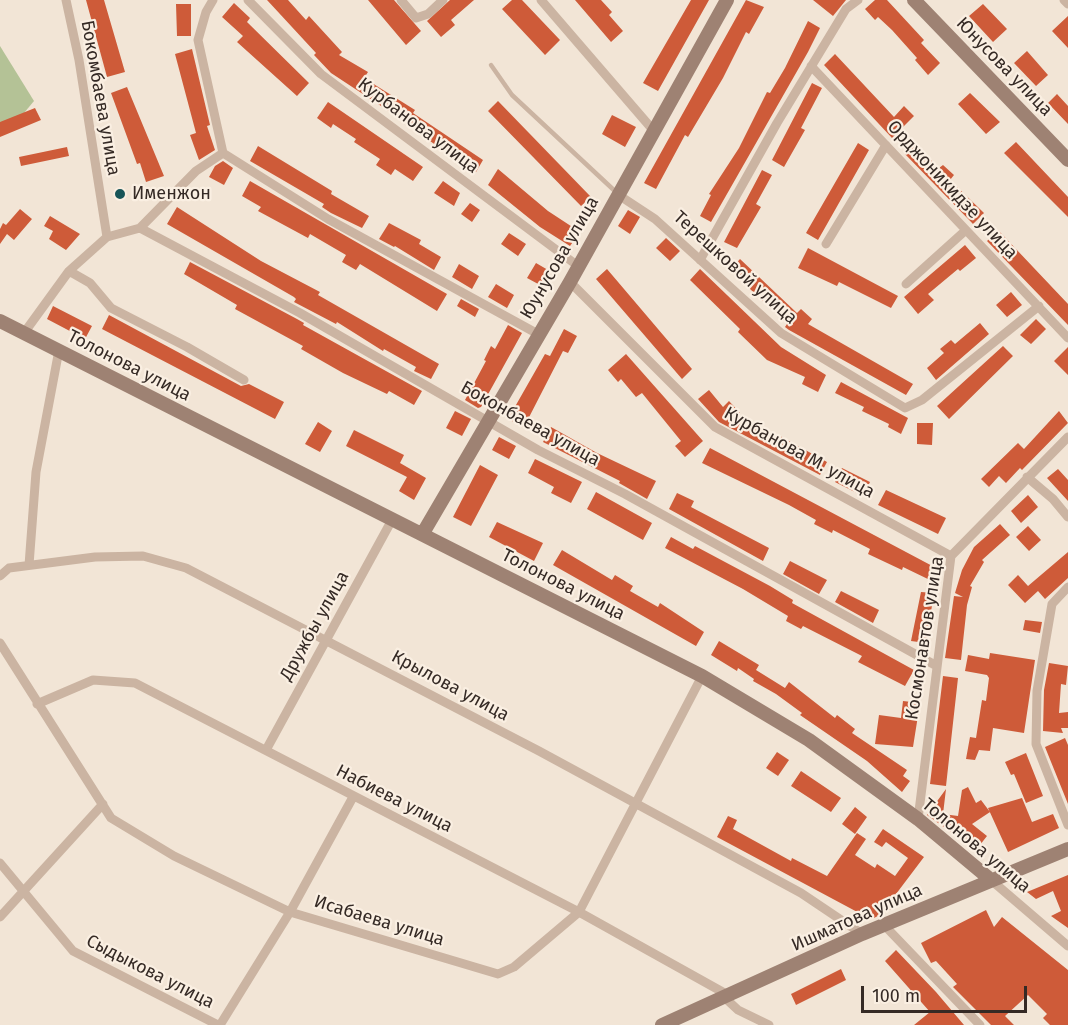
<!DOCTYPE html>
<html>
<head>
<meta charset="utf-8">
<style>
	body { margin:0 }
	#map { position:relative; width:1068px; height:1025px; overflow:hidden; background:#f2e5d6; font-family:"Fira Sans",sans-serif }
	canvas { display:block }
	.scale { position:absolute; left:861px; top:986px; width:166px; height:27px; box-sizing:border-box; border:3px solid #352a25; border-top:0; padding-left:8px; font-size:18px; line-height:21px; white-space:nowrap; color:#352a25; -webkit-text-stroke:4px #faefe2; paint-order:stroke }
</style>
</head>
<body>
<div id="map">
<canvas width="1068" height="1025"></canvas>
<div class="scale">100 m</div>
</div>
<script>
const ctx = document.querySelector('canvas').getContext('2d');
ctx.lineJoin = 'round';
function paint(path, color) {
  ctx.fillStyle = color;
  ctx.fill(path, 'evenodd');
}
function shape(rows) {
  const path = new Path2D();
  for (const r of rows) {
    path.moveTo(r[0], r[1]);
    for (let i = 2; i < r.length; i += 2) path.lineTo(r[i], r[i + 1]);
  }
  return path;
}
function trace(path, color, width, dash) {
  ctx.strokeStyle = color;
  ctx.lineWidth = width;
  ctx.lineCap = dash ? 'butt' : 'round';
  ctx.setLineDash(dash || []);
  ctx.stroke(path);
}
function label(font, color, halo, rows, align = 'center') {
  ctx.font = font + ' "Fira Sans",sans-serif';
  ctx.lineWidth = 4.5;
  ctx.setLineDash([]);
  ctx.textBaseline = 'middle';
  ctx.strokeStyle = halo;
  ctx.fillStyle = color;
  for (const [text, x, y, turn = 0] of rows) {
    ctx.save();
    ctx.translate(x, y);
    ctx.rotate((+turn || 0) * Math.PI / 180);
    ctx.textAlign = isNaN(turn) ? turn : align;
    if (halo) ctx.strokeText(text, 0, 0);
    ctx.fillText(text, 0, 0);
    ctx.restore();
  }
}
paint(shape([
	[0,46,34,101,24,113,0,124]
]), '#b4c296');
paint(shape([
	[86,0,104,0,125,72,107,77],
	[267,0,288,0,306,20,309,16,342,52,339,55,368,72,364,78,415,110,413,113,483,160,476,172,418,133,419,131,331,73,314,55,316,53],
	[368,0,394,0,421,31,406,45],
	[450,0,474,0,451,20,455,25,441,37,427,21],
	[512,0,522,0,560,40,545,55,502,9],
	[575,0,601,0,612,12,609,15,623,31,611,42],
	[691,0,709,0,658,91,643,83],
	[746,0,764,7,749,34,746,32,723,78,688,137,685,135,656,189,644,183],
	[813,0,846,0,833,16],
	[875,0,887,0,924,40,921,43,940,63,928,75,915,60,917,58,892,30,878,17,875,20,865,9],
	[234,3,250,18,247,22,309,83,297,96,237,42,243,36,222,17],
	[176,4,191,4,191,36,177,36],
	[983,4,1007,29,993,42,969,16],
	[1068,16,1068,48,1052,31],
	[808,21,820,28,808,52,711,222,700,216,711,195,709,194,739,148,767,92,770,93,785,68],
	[192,49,210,125,207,126,215,150,199,160,190,135,196,133,175,54],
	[1027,51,1048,75,1036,86,1014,63],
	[835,54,894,117,904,106,914,116,892,138,824,65],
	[812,83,822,88,801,128,805,130,784,167,772,160],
	[127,87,164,176,146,182,140,163,137,164,111,93],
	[970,93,1000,122,986,134,958,104],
	[1057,94,1068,106,1068,124,1048,103],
	[498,101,591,197,581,206,488,111],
	[328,102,423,167,413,181,395,169,391,175,376,165,380,159,354,142,356,139,333,124,331,128,317,118],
	[35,108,41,120,0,137,0,122],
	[612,115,636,127,625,147,602,134],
	[1016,142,1068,197,1068,217,1004,153],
	[858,143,869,150,818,240,806,233],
	[915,144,939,168,943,165,954,175,950,180,984,213,973,224,905,154],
	[258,146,332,191,331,194,369,216,362,228,331,213,322,207,324,204,250,161],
	[67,147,69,156,21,166,19,157],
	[223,161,233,168,224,185,209,177,215,166],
	[498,169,548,211,580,232,570,246,540,227,488,185],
	[762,170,772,175,756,204,761,207,737,248,724,242],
	[250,181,447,294,437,311,360,264,356,270,342,262,346,255,310,234,308,238,258,211,261,207,242,196],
	[443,181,460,193,454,206,434,193],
	[470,203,480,210,472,222,461,214],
	[177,207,261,261,320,292,318,295,439,364,431,379,414,371,416,367,384,349,383,351,337,322,336,324,294,302,296,299,294,297,167,224],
	[20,209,32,219,14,240,7,234,0,244,0,229,3,223,6,225],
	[628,210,640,217,630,234,618,226],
	[50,216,80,234,66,250,49,239,53,231,44,226],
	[389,223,421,240,419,244,441,257,434,270,395,246,394,247,379,239],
	[998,230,1068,304,1068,325,987,241],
	[509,233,526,244,518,256,501,244],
	[666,238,680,251,670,261,656,248],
	[965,245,976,258,960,271,958,269,928,294,934,300,918,314,904,297],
	[808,248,898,296,891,308,839,282,837,286,798,268],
	[740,259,797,313,801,309,812,319,808,324,913,384,906,395,789,330,785,327,787,324,730,270],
	[190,262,297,319,304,323,303,325,422,391,414,405,389,391,387,394,343,373,301,349,303,346,235,309,237,305,184,274],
	[536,263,548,270,540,285,527,278],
	[459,264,479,276,472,289,452,277],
	[607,269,692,369,682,379,596,279],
	[700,269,781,347,826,375,818,392,802,384,805,377,767,360,738,332,740,329,690,280],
	[496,284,514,295,507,308,488,297],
	[1011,292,1022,305,1007,317,996,305],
	[461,299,479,309,475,317,457,306],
	[53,306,92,326,85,339,47,319],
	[109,315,241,386,249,384,284,402,275,419,102,329],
	[1036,319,1046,329,1031,344,1020,335],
	[980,323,989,334,936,380,927,368,944,353,940,349,951,340,955,344],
	[508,325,522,333,481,407,478,408,465,400,486,361,484,360,491,346,495,349],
	[564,329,577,336,568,353,563,351,524,427,508,419,545,354,550,356],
	[1003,346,1013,356,949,419,937,406],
	[1068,347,1068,375,1054,361],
	[626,354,703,441,685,457,675,446,681,441,642,393,636,397,621,379,618,382,608,370],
	[841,382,908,418,901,434,888,427,889,424,862,411,864,407,835,393],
	[709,390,723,407,729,401,740,413,734,417,778,440,780,436,827,462,820,475,719,422,698,399],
	[455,411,471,419,462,436,446,428],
	[1059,411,1068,423,1022,470,1020,468,1006,483,999,476,989,487,981,479,1018,443,1024,449],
	[318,422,332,431,320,452,305,444],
	[917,423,933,423,932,445,917,444],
	[551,427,597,453,656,481,647,499,619,483,620,481,543,442],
	[354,430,404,455,400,463,426,478,414,500,399,491,407,477,346,446],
	[499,437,516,446,509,459,492,450],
	[710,448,938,569,932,581,903,567,902,570,868,554,870,549,833,530,832,533,814,524,816,520,789,505,702,463],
	[535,459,582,482,571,503,551,493,554,487,528,473],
	[480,465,498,475,471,526,453,517],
	[842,468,870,482,863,496,835,482],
	[1058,469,1068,480,1068,501,1047,478],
	[886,490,946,518,938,534,878,505],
	[596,492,652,523,643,540,587,509],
	[677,493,694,501,691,507,769,548,763,561,669,509],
	[1028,495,1038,507,1021,523,1011,511],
	[497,522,543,543,534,561,489,537],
	[1000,524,1010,535,982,560,984,562,970,586,972,587,967,605,961,660,945,658,954,596,963,597,955,593,962,570,974,547],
	[1028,526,1041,540,1029,551,1016,537],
	[671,537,693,549,695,546,770,586,793,600,792,603,914,670,905,686,858,662,862,656,803,626,801,629,786,621,788,616,743,589,665,548],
	[562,550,612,580,615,575,633,586,630,591,658,607,660,603,704,632,696,646,553,565],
	[1068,552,1068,578,1045,599,1038,591,1025,603,1008,585,1018,575,1028,586],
	[790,561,827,580,819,594,783,574],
	[841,591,879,610,873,623,835,602],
	[921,592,934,593,926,643,911,641],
	[1025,620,1042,622,1040,633,1023,630],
	[719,641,759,665,756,670,785,688,789,682,835,718,837,715,855,729,852,733,907,770,903,776,910,781,902,792,867,761,800,715,802,713,776,694,753,681,754,679,738,668,737,671,711,655],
	[990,653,1035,660,1024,733,993,728,990,751,979,750,975,760,966,759,970,737,976,738,982,700,986,701,989,678,987,675,965,671,968,655,989,659],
	[1049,663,1068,666,1066,685,1061,684,1059,713,1068,712,1068,728,1061,728,1063,733,1043,731,1044,690],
	[943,676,958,678,946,786,930,784],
	[903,701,920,703,913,747,875,744,879,715,901,718],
	[1065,738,1068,745,1068,804,1045,747],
	[777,752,789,760,778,776,766,768],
	[1026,753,1043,796,1026,803,1014,774,1011,775,1005,762],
	[801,771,841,798,831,812,791,786],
	[968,787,976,803,981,800,990,812,972,824,987,836,976,850,927,815,946,789,943,814,958,816,962,790],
	[1022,798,1032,822,1053,814,1059,828,1008,852,988,808],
	[855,807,867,817,855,834,842,824],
	[728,816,737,820,733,829,791,861,792,858,827,876,857,833,866,839,855,855,875,868,877,864,895,876,908,858,886,842,882,847,874,842,883,829,924,857,893,898,897,906,874,918,867,906,861,914,717,837],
	[1068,875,1068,928,1051,916,1061,911,1053,891,1036,899,1027,892],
	[986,910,994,927,1002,917,1068,970,1068,1025,1050,1025,1043,1018,1047,1014,1028,995,1005,1016,1014,1025,991,1025,953,987,957,984,936,961,931,963,921,943],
	[896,950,936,992,964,1025,914,1025,930,1012,885,961],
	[841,969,846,980,796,1005,791,994]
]), '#ce5b39');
trace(shape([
	[491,65,512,95,617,193]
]), '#cbb4a2', 4.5);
trace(shape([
	[66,0,79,60,107,237],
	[213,0,206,12,198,40,223,153,328,219,538,334],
	[248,0,321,74,578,266],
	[401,0,416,18,428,14,443,0],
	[541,0,653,130],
	[1064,0,1068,4],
	[811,66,1068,338],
	[617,194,655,219,781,333,905,408,922,400,1039,306],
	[140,228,196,171,223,153],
	[826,244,886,145],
	[700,260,777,123,846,9,858,0],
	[69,271,90,283,111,308,187,347,244,380],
	[570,282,715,427,951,556],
	[906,284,966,230],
	[24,333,69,271,107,237,140,228,300,313,538,450,625,494,935,665],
	[1027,477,1053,499,1068,517],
	[29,565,36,472,59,350],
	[0,576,9,568,95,557,143,556,186,568,539,751,801,893,862,934],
	[1068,587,1052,604,1037,691,1036,744,1068,825],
	[0,643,111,818,174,856,290,912,498,974,514,967,579,912,702,676],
	[37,704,93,680,135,683,579,912,728,995],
	[266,750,393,518],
	[918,819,951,556,1068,437],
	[0,863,73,951,218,1025],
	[991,880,1068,946],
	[0,917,103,804],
	[884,925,980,1025],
	[724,997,738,1010,769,1025],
	[220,1025,290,912,353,797]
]), '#cbb4a2', 9);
trace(shape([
	[914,0,1068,160],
	[0,321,702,676,809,740,918,819,991,880],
	[423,533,570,282,727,0],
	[662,1025,862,934,1068,849]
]), '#9e8273', 14);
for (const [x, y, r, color] of [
	[120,194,6,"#185558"]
]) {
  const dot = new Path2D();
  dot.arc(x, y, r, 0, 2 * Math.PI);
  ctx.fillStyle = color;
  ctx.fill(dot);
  trace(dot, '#faefe2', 2);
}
label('18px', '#352a25', '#faefe2', [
	["Юнусова улица",1004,67,46],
	["Бокомбаева улица",100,98,80],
	["Курбанова улица",418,126,37],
	["Орджоникидзе улица",952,190,47],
	["Юунусова улица",560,258,-60],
	["Терешковой улица",735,268,42],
	["Толонова улица",129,366,27],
	["Боконбаева улица",530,424,29],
	["Курбанова М. улица",799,453,29],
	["Толонова улица",563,585,27],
	["Дружбы улица",315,626,-61],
	["Космонавтов улица",925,638,-81],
	["Крылова улица",450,686,28],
	["Набиева улица",394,799,27],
	["Толонова улица",976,846,40],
	["Ишматова улица",857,918,-24],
	["Исабаева улица",379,921,17],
	["Сыдыкова улица",150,972,27]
]);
label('18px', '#352a25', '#faefe2', [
	["Именжон",132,194]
], 'left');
</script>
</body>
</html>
